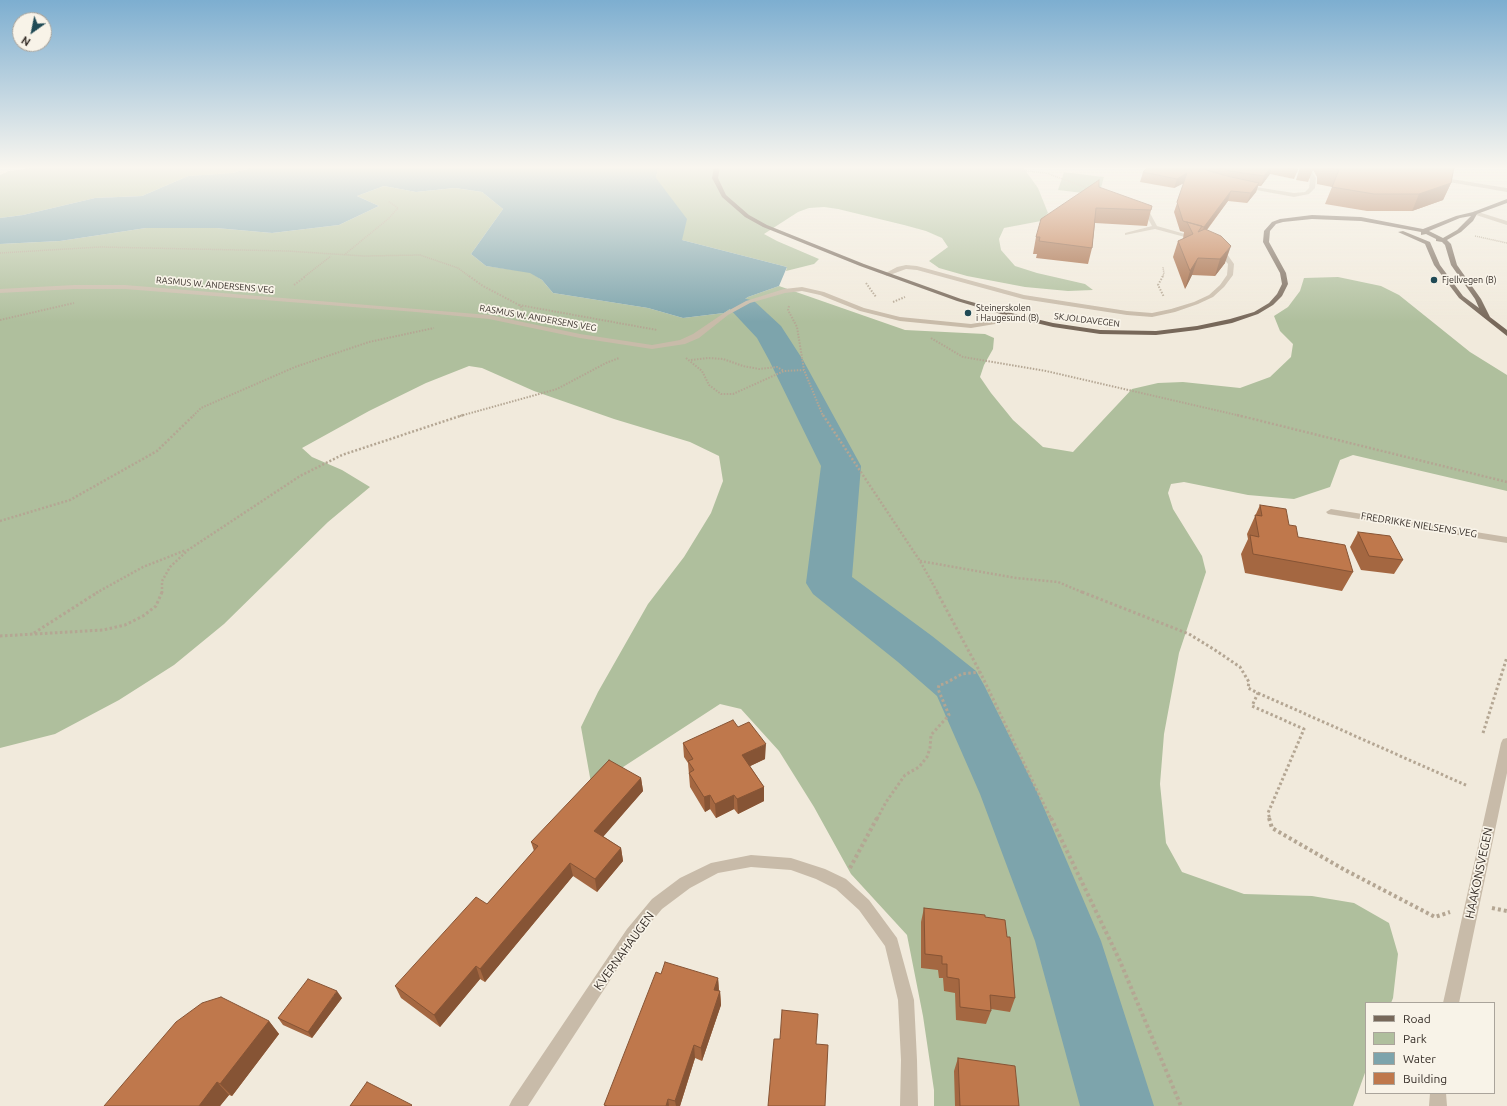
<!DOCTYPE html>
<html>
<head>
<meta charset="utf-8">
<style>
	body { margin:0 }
	#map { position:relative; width:1507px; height:1106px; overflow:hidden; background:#f1eadc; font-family:Ubuntu,sans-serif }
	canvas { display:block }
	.legend { position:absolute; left:1365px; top:1002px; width:130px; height:92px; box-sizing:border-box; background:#f8f3e8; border:1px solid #aaa49b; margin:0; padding:5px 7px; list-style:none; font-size:12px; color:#362e28 }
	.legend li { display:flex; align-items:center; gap:8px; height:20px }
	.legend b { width:20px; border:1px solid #aaa49b }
	.north { position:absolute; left:12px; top:12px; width:40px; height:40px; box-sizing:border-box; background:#f8f3e8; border:1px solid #aaa49b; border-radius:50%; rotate:213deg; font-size:11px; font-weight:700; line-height:16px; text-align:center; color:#362e28 }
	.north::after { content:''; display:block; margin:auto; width:14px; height:18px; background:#204a55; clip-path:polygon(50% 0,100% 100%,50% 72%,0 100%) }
</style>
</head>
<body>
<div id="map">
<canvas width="1507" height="1106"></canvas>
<ul class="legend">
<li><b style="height:5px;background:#77685a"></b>Road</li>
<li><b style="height:11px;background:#afbf9d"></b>Park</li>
<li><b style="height:11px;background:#7da4ac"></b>Water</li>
<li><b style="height:11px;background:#bf784c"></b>Building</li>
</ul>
<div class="north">N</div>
</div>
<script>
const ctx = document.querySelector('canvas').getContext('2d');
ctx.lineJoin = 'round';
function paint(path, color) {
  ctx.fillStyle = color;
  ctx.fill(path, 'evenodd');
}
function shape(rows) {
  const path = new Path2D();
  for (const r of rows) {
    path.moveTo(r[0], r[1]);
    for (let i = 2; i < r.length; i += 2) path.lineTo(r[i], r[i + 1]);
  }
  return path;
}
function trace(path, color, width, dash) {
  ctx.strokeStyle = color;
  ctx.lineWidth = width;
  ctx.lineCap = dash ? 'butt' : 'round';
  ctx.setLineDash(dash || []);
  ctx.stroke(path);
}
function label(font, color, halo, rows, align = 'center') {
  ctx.font = font + ' Ubuntu,sans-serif';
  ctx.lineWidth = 3.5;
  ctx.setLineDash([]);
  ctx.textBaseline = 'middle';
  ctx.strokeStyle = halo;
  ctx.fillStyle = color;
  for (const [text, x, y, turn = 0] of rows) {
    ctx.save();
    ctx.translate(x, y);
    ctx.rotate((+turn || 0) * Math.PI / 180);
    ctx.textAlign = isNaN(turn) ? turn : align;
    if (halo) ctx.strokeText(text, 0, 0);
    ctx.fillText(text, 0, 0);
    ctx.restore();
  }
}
paint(shape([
	[39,167,255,167,232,173,188,176,142,196,95,198,23,215,0,218,0,175,9,171],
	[658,167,1023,167,1038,188,1048,213,1041,221,1004,228,999,239,1001,250,1015,266,1037,273,1085,284,1093,290,1068,291,1025,287,967,276,939,268,929,261,948,247,942,238,926,231,904,225,838,209,824,207,809,208,798,212,764,234,777,241,819,259,814,264,786,271,787,267,682,240,656,178],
	[1064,172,1104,177,1099,195,1058,190],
	[384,186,416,192,455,188,482,192,503,209,471,254,486,266,530,272,542,280,553,293,648,308,683,318,724,313,748,297,779,286,905,330,985,334,994,338,993,349,984,365,980,377,991,393,1013,420,1043,447,1073,452,1132,389,1158,383,1183,382,1240,388,1270,377,1291,357,1293,344,1280,331,1274,316,1288,307,1300,291,1304,278,1338,277,1381,286,1399,295,1470,352,1507,375,1507,491,1353,455,1340,460,1330,487,1294,499,1248,495,1184,482,1171,484,1168,493,1173,509,1202,556,1206,572,1179,653,1164,734,1160,784,1166,843,1182,872,1244,894,1312,896,1354,903,1389,923,1398,954,1393,998,1391,1003,1366,1003,1366,1070,1353,1106,934,1106,934,1090,923,1016,907,935,851,874,814,807,779,751,741,709,720,704,620,769,593,794,581,727,598,692,648,604,684,557,711,513,723,481,719,456,690,442,614,419,534,391,482,368,469,366,426,383,369,411,302,448,312,457,342,470,370,487,328,522,224,624,174,665,119,700,55,734,0,748,0,244,60,241,146,228,216,228,272,233,339,225,379,206,357,196]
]), '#afbf9d');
paint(shape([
	[255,167,658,167,656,178,687,219,682,240,787,267,779,286,748,297,724,313,683,318,648,308,553,293,542,280,530,273,486,266,471,254,503,209,482,192,455,188,416,192,384,186,357,196,379,206,339,225,272,233,216,228,146,228,60,241,0,244,0,218,23,215,95,198,142,196,188,176,232,173]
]), '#7da4ac');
paint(shape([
	[743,298,754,301,781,326,803,360,861,466,852,577,932,636,976,671,984,685,1038,794,1101,941,1154,1106,1080,1106,1035,941,980,794,937,696,898,662,813,594,806,583,821,466,769,360,757,338,728,307,732,301,743,298]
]), '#7da4ac');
trace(shape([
	[984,167,1046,173,1090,189],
	[1475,236,1507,243],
	[0,253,100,247,287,251,364,256,420,255,458,268,470,277],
	[344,255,388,219,398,208,388,201],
	[304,277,331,256],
	[1162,277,1164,274,1163,267]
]), '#b4a693', 1.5, [1, 1]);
trace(shape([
	[469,276,483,286,519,305,523,309],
	[1163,276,1158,285,1164,297],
	[866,283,876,297],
	[294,285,306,276],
	[893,302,905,297],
	[519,305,657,330],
	[789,306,788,310,797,327,804,370],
	[0,320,74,303],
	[931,338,963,357,1046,371,1241,416],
	[686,358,702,371,709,385,721,394,733,394,784,371,804,370,823,416],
	[691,360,708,358,723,359,743,366,759,369,777,367,784,371],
	[193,416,201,408,295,367,369,342,434,328],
	[460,416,557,389,606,363,619,358]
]), '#b4a693', 2, [1.5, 1.5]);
trace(shape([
	[823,415,920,561,938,593],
	[1237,415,1507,482],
	[0,521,70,500,157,451,194,415],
	[920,561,1016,578,1058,582,1084,593],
	[96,593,143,567,186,550],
	[162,593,162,581,170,567,188,550,300,476,342,455,463,415]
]), '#b4a693', 2.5, [2, 2]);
trace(shape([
	[937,592,980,672,1051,819],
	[1082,592,1189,634,1215,650,1240,667,1249,682,1248,688,1258,693,1252,706,1304,729,1268,813,1270,819],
	[34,633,98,592],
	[0,636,103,630,125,625,143,616,156,606,162,592],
	[1258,693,1468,786],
	[1483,733,1507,657],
	[877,819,886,802,905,775,919,767,927,757,930,748,931,735,949,715,938,689,939,685,944,684,962,674,980,672]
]), '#b4a693', 3, [2.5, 2.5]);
trace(shape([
	[1051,818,1119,959,1181,1106],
	[1269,818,1272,828,1345,870,1435,917,1450,912],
	[850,868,877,818],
	[1492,908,1507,911]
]), '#b4a693', 4, [3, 3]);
paint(shape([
	[1303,167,1309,167,1316,178,1315,188,1309,194,1294,197,1240,187,1243,185,1294,193,1305,192,1309,188,1310,178,1303,167],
	[1439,177,1507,188,1507,192,1437,180,1436,179,1439,177],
	[1137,207,1141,207,1150,213,1157,226,1199,238,1196,240,1155,229,1125,235,1125,233,1152,226,1146,215,1137,209,1137,207],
	[1475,211,1507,221,1507,225,1473,214,1473,212,1475,211],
	[1218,247,1227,254,1234,264,1233,275,1224,287,1213,297,1198,304,1175,312,1152,317,1127,315,1023,299,917,270,906,269,887,276,884,274,897,267,906,265,917,266,1024,295,1127,311,1152,313,1171,309,1194,302,1209,295,1220,285,1227,275,1228,264,1215,249,1218,247],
	[74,285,125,285,489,315,580,334,652,345,680,340,693,334,724,313,746,301,784,289,802,287,824,292,864,308,900,317,971,324,1003,319,1013,314,1016,316,1007,322,971,328,900,321,860,311,820,295,802,291,785,293,750,303,728,315,699,338,685,344,652,349,580,338,489,319,416,312,125,289,74,289,0,293,0,289,74,285],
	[1331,509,1507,537,1507,543,1328,514,1326,512,1331,509],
	[1507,738,1507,773,1459,1003,1443,1003,1501,743,1503,739,1507,738],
	[751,855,791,858,825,869,846,879,869,900,897,938,914,1000,917,1060,918,1106,900,1106,901,1060,898,1000,885,946,859,910,836,889,816,879,791,870,751,867,718,873,690,888,662,909,637,939,528,1106,509,1106,512,1100,627,929,652,899,680,878,711,863,751,855],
	[1430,1093,1446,1093,1447,1106,1429,1106,1430,1093]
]), '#c8bba9');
paint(shape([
	[714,167,720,167,718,178,726,195,749,215,767,225,864,264,961,299,1015,314,1053,323,1100,330,1156,331,1197,326,1230,319,1254,312,1269,303,1277,294,1282,284,1280,273,1263,242,1264,231,1272,222,1280,219,1312,215,1361,217,1423,229,1456,216,1473,212,1507,199,1507,203,1477,214,1473,221,1461,232,1447,240,1451,244,1457,265,1481,299,1490,317,1507,330,1507,336,1459,298,1434,265,1425,244,1398,232,1403,231,1430,242,1440,265,1463,296,1479,308,1475,299,1451,265,1445,245,1442,242,1436,241,1436,239,1426,234,1421,235,1421,232,1361,221,1312,219,1283,222,1276,224,1270,231,1269,242,1286,273,1288,284,1282,296,1273,305,1258,314,1232,323,1197,330,1156,335,1100,334,1053,327,1011,317,957,301,860,266,763,227,745,217,722,197,712,178,714,167],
	[1471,216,1457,230,1443,238,1429,231,1460,218,1471,216]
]), '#77685a');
paint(shape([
	[1141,167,1296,167,1298,170,1294,179,1270,174,1261,186,1258,186,1256,192,1247,203,1228,201,1207,230,1225,263,1215,276,1192,275,1185,289,1173,257,1178,241,1183,239,1184,232,1180,231,1174,212,1184,183,1174,188,1140,182,1143,172,1147,168],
	[1300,167,1454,167,1451,183,1443,200,1412,211,1367,211,1325,204,1332,187,1317,184,1317,177,1313,170,1308,182,1296,180],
	[1099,187,1151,210,1147,226,1095,223,1092,248,1088,264,1036,258,1037,254,1033,254,1036,237],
	[1260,505,1289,525,1298,537,1353,572,1342,591,1245,573,1241,554,1248,539,1247,534],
	[1358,532,1403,560,1394,574,1361,570,1350,547],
	[738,727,765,759,750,766,764,787,764,801,738,814,734,809,716,818,710,809,705,812,690,787,688,763,684,757,683,743],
	[641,778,643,791,603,836,621,848,623,861,597,892,573,876,485,982,480,979,440,1027,401,998,395,986,487,904,534,851,531,842],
	[924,908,985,917,1007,937,1015,998,1010,1012,991,1009,991,1011,986,1024,956,1020,955,993,944,991,943,978,939,978,938,970,921,968,921,922],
	[661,974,718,978,719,991,720,991,721,1005,702,1061,695,1058,680,1106,605,1106,604,1105],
	[342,998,312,1038,283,1025,278,1018],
	[269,1021,279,1034,232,1096,229,1095,220,1106,104,1106],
	[958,1058,1019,1106,955,1106,954,1071]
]), '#a46741');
paint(shape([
	[1271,167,1272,167,1270,174,1261,186,1264,176],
	[1187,173,1184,183,1174,188,1177,179],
	[1259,183,1256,192,1247,203,1251,193],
	[1451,183,1443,200,1412,211,1419,194],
	[1231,191,1228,201,1201,237,1204,227],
	[1231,246,1225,263,1215,276,1220,259],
	[1198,258,1192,275,1185,289,1190,271],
	[766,744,765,759,742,770,742,755],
	[641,778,643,791,597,844,594,831],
	[764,787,764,801,738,814,737,799],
	[710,795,710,809,705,812,704,797],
	[734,795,734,809,716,818,715,804],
	[621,848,623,861,597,892,595,879],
	[570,863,573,876,485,982,480,969],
	[476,966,480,979,440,1027,434,1015],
	[718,978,719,992,714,990],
	[337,991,342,998,312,1038,308,1032],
	[720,991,721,1005,702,1061,701,1048],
	[269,1021,279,1034,232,1096,220,1084],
	[694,1045,695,1058,680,1106,676,1106,675,1101],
	[217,1082,229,1095,220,1106,199,1106],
	[668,1099,669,1106,666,1106]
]), '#865435');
const building = shape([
	[1148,167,1200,167,1203,169,1227,176,1259,183,1251,193,1231,191,1204,227,1183,221,1177,202,1187,173,1177,179,1143,172,1148,167],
	[1217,167,1271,167,1264,176,1230,171,1217,167],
	[1283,167,1296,167,1298,170,1283,167],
	[1323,167,1454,167,1451,183,1419,194,1374,194,1332,187,1339,170,1323,167],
	[1099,180,1099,187,1152,206,1151,210,1096,208,1092,248,1039,241,1040,237,1036,237,1041,219,1099,180],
	[1187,222,1202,226,1198,232,1205,229,1221,236,1231,246,1220,259,1198,258,1190,271,1178,241,1193,234,1187,222],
	[1260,505,1286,509,1289,525,1296,526,1298,537,1345,545,1353,572,1253,554,1250,535,1259,537,1255,515,1262,516,1260,505],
	[1358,532,1390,536,1403,560,1369,556,1358,532],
	[733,720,738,727,749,722,766,744,742,755,764,787,737,799,734,795,715,804,710,795,704,797,689,773,694,770,688,761,693,759,683,743,733,720],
	[609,760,641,778,594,831,621,848,595,879,570,863,480,969,476,966,434,1015,395,986,476,897,487,904,538,846,531,842,609,760],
	[924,908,985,915,985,917,1005,920,1007,937,1010,937,1015,998,990,995,991,1011,960,1007,959,979,947,977,947,964,942,964,942,956,925,954,924,908],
	[665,962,718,978,714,990,720,991,701,1048,694,1045,675,1101,668,1099,666,1106,607,1106,604,1105,656,972,661,974,665,962],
	[308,979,337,991,308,1032,278,1018,308,979],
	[221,997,269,1021,220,1084,217,1082,199,1106,104,1106,176,1022,202,1003,221,997],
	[782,1010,818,1014,816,1044,828,1045,825,1106,768,1106,774,1039,780,1039,782,1010],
	[958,1058,1015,1066,1019,1106,960,1106,958,1058],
	[367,1082,412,1105,411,1106,350,1106,367,1082]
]);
paint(building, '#bf784c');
trace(building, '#865435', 1);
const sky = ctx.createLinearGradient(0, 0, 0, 322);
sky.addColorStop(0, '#7daed0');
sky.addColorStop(0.52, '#f9f6ef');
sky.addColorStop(1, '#f9f6ef00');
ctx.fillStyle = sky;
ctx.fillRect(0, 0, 1507, 322);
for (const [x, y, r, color] of [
	[1434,280,4,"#204a55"],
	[968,313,4,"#204a55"]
]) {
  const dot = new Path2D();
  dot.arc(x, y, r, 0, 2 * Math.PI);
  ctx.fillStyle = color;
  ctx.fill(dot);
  trace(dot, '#f8f3e8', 1.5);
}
label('9px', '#362e28', '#f8f3e8', [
	["Fjellvegen (B)",1442,280],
	["Steinerskolen",976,308],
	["i Haugesund (B)",976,318]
], 'left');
label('9px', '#362e28', '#f8f3e8', [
	["RASMUS W. ANDERSENS VEG",215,285,5],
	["RASMUS W. ANDERSENS VEG",538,318,10],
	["SKJOLDAVEGEN",1087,320,7]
]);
label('10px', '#362e28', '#f8f3e8', [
	["FREDRIKKE NIELSENS VEG",1419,525,9]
]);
label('12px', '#362e28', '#f8f3e8', [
	["HAAKONSVEGEN",1479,873,-78],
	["KVERNAHAUGEN",624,951,-54]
]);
</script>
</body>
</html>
